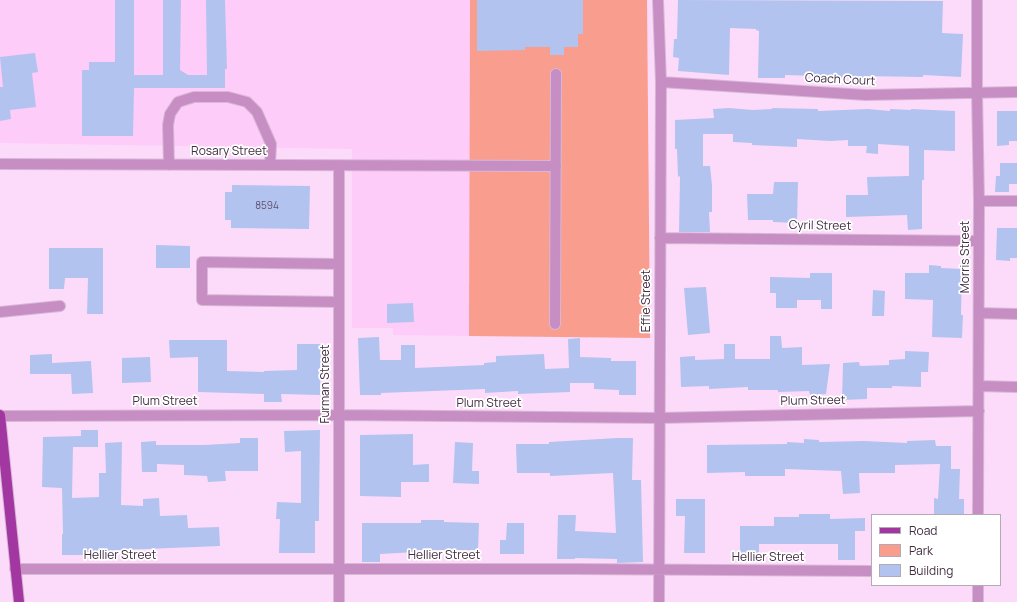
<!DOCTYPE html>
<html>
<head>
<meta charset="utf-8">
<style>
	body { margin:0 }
	#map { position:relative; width:1017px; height:602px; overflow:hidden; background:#fcdbfa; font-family:Manrope,sans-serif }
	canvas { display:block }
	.legend { position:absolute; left:871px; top:514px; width:130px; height:72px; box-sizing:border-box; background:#fff; border:1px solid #b3abb3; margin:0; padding:5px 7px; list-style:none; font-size:12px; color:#422d41 }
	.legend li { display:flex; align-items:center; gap:8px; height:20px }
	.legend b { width:20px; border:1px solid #b3abb3 }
</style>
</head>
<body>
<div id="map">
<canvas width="1017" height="602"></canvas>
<ul class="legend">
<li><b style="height:5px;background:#a337a1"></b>Road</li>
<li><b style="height:11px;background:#f99d8f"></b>Park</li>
<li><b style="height:11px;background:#b3c3ef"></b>Building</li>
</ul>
</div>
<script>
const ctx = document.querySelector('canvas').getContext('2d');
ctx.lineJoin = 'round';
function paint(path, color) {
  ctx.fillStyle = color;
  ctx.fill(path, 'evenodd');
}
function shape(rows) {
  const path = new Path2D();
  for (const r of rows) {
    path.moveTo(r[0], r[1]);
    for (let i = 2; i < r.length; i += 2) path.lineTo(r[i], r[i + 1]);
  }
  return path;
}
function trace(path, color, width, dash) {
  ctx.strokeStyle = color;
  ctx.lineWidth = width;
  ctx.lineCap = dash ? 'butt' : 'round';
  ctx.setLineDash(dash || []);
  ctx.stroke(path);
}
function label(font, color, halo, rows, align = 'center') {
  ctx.font = font + ' Manrope,sans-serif';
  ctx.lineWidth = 3.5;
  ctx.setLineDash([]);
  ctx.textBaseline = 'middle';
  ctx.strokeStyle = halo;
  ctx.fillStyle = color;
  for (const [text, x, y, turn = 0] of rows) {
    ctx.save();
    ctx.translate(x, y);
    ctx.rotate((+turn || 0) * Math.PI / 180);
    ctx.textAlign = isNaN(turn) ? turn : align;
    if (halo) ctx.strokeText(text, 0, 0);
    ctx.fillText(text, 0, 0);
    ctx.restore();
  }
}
paint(shape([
	[0,0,470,0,469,336,393,335,393,328,352,328,352,149,0,143]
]), '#fdccf9');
paint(shape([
	[470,0,647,0,650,338,469,336]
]), '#f99d8f');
paint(shape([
	[115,0,134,0,134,75,163,75,163,0,181,0,180,70,188,75,207,75,206,0,225,0,227,69,225,69,225,88,134,88,133,136,82,136,82,70,89,70,89,62,115,62],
	[477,0,583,0,583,34,578,34,578,47,564,47,564,55,550,55,550,47,525,47,525,50,477,51],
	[678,0,943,1,942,33,963,34,961,77,923,75,923,77,864,76,864,78,817,78,817,76,785,75,785,78,758,78,759,31,756,30,756,29,730,28,729,75,678,71,679,58,673,57,674,39,677,39],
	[35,53,38,72,32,73,36,107,10,110,11,119,0,121,0,87,3,87,0,57],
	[729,108,753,110,772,109,772,108,818,109,818,111,868,109,890,111,890,109,911,110,911,109,955,111,955,151,924,150,924,180,922,180,922,229,908,230,907,215,846,217,846,195,868,195,867,177,909,176,909,146,878,144,878,154,866,153,867,146,848,146,848,140,830,141,797,139,797,147,752,145,752,143,733,142,733,134,703,134,703,166,710,166,712,185,712,212,709,212,710,232,679,232,680,176,678,177,677,149,675,149,675,120,714,118,713,109],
	[997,111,1017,111,1017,141,1009,141,1009,145,997,146],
	[1000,163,1017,163,1017,184,1009,184,1009,192,995,192,996,176,1000,176],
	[774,182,798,182,797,223,773,222,773,220,748,220,747,194,773,194],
	[232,185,310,186,309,229,231,228,231,220,225,220,225,192,232,192],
	[997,228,1017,228,1017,258,1010,258,1010,261,996,260],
	[156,245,190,246,190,268,156,268],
	[49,248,103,248,103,314,87,314,88,278,65,278,64,289,49,289],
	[929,265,941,266,941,268,962,269,961,315,963,315,962,338,932,337,933,300,905,299,905,273,929,273],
	[810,273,832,273,832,309,821,309,821,300,797,300,797,308,776,308,776,293,770,293,770,277,810,278],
	[706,287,710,333,688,335,684,288],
	[873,290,885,291,884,316,872,316],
	[413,303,414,322,387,323,387,304],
	[770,336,781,336,782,348,802,347,802,365,830,364,826,394,810,395,809,391,778,392,778,390,748,390,748,387,709,389,709,386,681,387,680,357,695,356,695,360,724,359,724,344,735,344,735,359,770,359],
	[379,337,380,360,401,360,401,345,415,345,415,368,484,365,484,363,496,362,496,356,544,354,545,369,569,368,568,339,580,338,580,357,611,358,611,361,636,361,636,395,619,395,619,390,594,389,594,383,570,383,570,392,518,394,518,391,485,393,485,389,381,393,381,395,360,395,358,338],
	[169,340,227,340,227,371,264,372,264,371,297,370,297,344,321,344,320,395,281,394,282,402,264,402,264,394,198,392,198,357,170,358],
	[905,351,929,352,928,372,921,372,921,387,892,386,892,388,867,388,867,399,842,400,843,363,859,362,860,366,889,365,889,360,905,359],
	[52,354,52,363,91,361,93,393,72,394,71,374,30,374,30,355],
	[150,357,151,382,122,383,122,358],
	[81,430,98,430,98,447,73,447,72,498,99,497,99,473,106,473,105,443,122,442,121,505,143,506,143,499,159,498,160,516,187,515,188,528,219,527,220,546,96,551,96,555,62,555,62,534,63,534,62,488,42,487,43,437,81,436],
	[320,430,319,507,319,521,315,521,315,553,279,553,280,519,276,519,277,502,301,503,301,451,285,452,284,431],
	[413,434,413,465,429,464,429,482,401,482,401,497,360,496,360,435],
	[240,438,258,438,258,471,225,471,226,481,208,482,207,476,184,475,184,465,157,464,157,472,142,472,141,442,156,441,156,445,204,445,240,443],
	[617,438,633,438,632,480,641,480,643,562,617,563,617,559,575,558,575,559,557,559,558,515,576,515,575,531,616,533,613,473,550,476,550,473,517,473,516,444,549,444,549,442],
	[804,439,819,440,819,442,864,441,907,443,907,441,935,440,936,446,951,446,951,469,960,469,959,499,964,499,964,515,934,515,934,498,938,499,940,464,895,465,895,473,859,473,860,493,843,494,841,471,785,469,785,476,745,476,745,472,707,473,707,445,787,444,787,442,804,443],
	[455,442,473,443,472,471,479,471,479,484,453,483],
	[676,499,705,499,705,553,684,553,685,516,676,516],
	[799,514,830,514,830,519,865,518,865,531,855,531,855,560,838,560,838,544,759,544,759,554,740,554,740,526,774,526,774,517,799,517],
	[421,520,444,520,444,522,479,523,478,550,416,550,416,552,380,554,380,562,362,562,362,523,421,523],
	[507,523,524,523,524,554,500,554,500,540,506,540]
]), '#b3c3ef');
const minor = shape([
	[658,0,661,82,659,602],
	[977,0,977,93,979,201,978,515],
	[661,82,866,95,1017,92],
	[0,164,556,166],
	[169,165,168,125,170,114,178,102,194,97,228,97,247,102,257,112,271,144,270,165],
	[979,201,1017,201],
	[660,238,979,241],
	[339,264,202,262,202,300,339,302],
	[0,312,60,306],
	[979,313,1017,314],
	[555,324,556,74],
	[979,386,1017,387],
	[0,416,339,415,659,418,979,411],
	[15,569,576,569,872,571],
	[339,602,339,166],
	[978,602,978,585]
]);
const major = shape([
	[0,415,19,602]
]);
trace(minor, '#d7b8d5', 12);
trace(major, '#d7b8d5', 12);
trace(minor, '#c78ec3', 10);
trace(major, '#a337a1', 10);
label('10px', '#5e526c', null, [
	["8594",267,206]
]);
label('12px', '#422d41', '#fff', [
	["Coach Court",840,80,3],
	["Rosary Street",229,152],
	["Cyril Street",820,226,1],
	["Morris Street",966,257,-90],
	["Effie Street",647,301,-90],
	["Furman Street",326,384,-90],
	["Plum Street",813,401,-1],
	["Plum Street",165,402],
	["Plum Street",489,404],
	["Hellier Street",120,556],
	["Hellier Street",444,556],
	["Hellier Street",768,558]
]);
</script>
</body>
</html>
